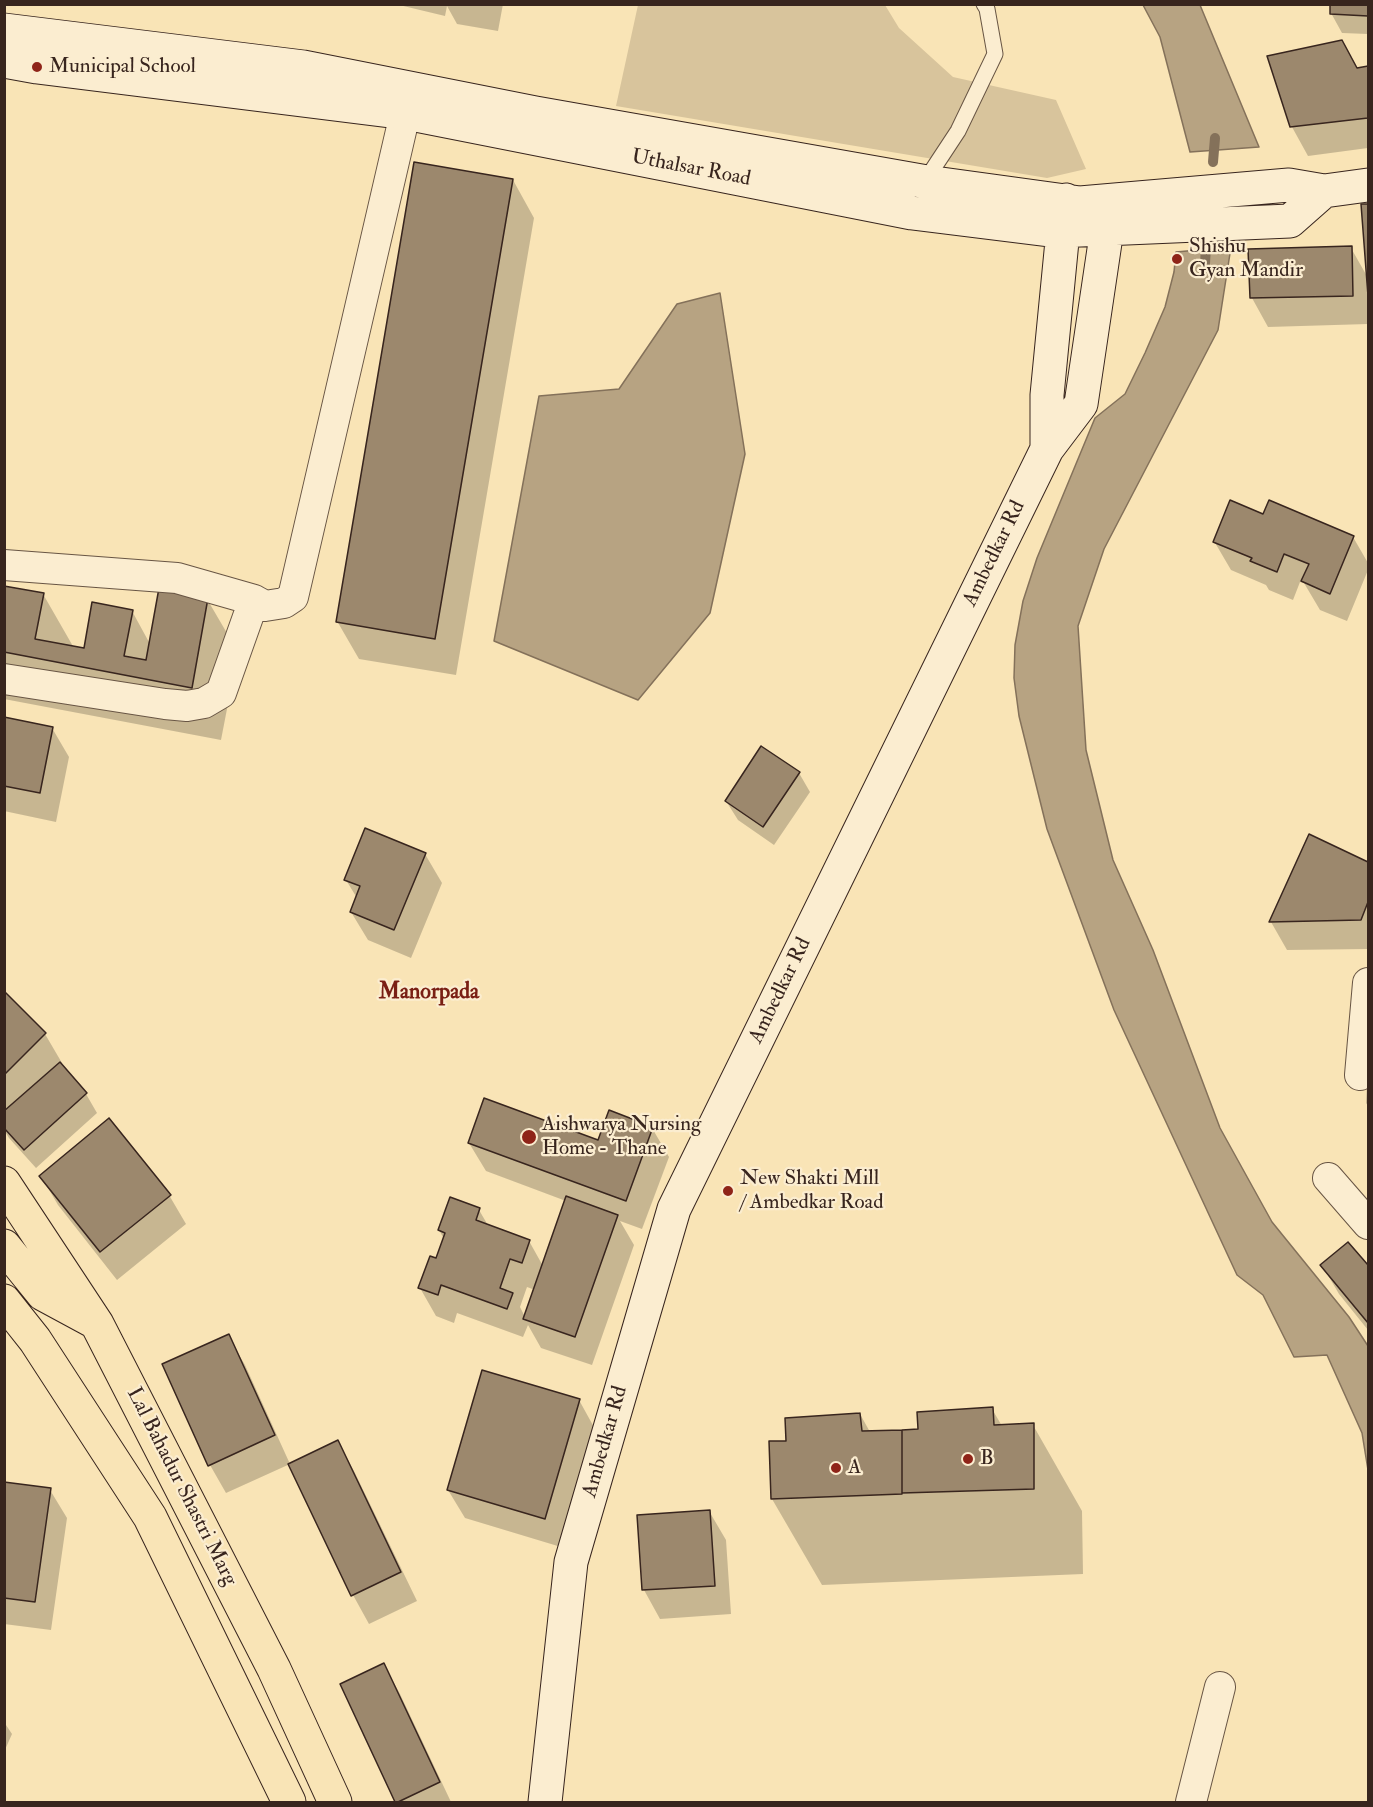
<!DOCTYPE html>
<html>
<head>
<meta charset="utf-8">
<style>
	body { margin:0 }
	#map { position:relative; width:1373px; height:1807px; overflow:hidden; background:#f9e4b6; font-family:"IM FELL Double Pica",serif }
	canvas { display:block }
	.frame { position:absolute; inset:0; border:6px solid #38251e; pointer-events:none }
</style>
</head>
<body>
<div id="map">
<canvas width="1373" height="1807"></canvas>
<div class="frame"></div>
</div>
<script>
const ctx = document.querySelector('canvas').getContext('2d');
ctx.lineJoin = 'round';
function paint(path, color) {
  ctx.fillStyle = color;
  ctx.fill(path, 'evenodd');
}
function shape(rows) {
  const path = new Path2D();
  for (const r of rows) {
    path.moveTo(r[0], r[1]);
    for (let i = 2; i < r.length; i += 2) path.lineTo(r[i], r[i + 1]);
  }
  return path;
}
function trace(path, color, width, dash) {
  ctx.strokeStyle = color;
  ctx.lineWidth = width;
  ctx.lineCap = dash ? 'butt' : 'round';
  ctx.setLineDash(dash || []);
  ctx.stroke(path);
}
function label(font, color, halo, rows, align = 'center') {
  ctx.font = font + ' "IM FELL Double Pica",serif';
  ctx.lineWidth = 4.5;
  ctx.setLineDash([]);
  ctx.textBaseline = 'middle';
  ctx.strokeStyle = halo;
  ctx.fillStyle = color;
  for (const [text, x, y, turn = 0] of rows) {
    ctx.save();
    ctx.translate(x, y);
    ctx.rotate((+turn || 0) * Math.PI / 180);
    ctx.textAlign = isNaN(turn) ? turn : align;
    if (halo) ctx.strokeText(text, 0, 0);
    ctx.fillText(text, 0, 0);
    ctx.restore();
  }
}
paint(shape([
	[638,5,885,5,899,28,953,77,1056,100,1086,169,1047,178,616,106]
]), '#d8c49c');
const water = shape([
	[1143,5,1200,5,1259,147,1190,152,1160,37,1143,5],
	[1231,247,1218,330,1104,549,1078,626,1086,750,1113,860,1153,950,1220,1128,1272,1222,1349,1317,1368,1346,1368,1470,1362,1433,1327,1355,1294,1357,1263,1295,1237,1275,1114,1010,1047,829,1019,716,1014,678,1015,645,1023,601,1037,558,1095,418,1125,394,1145,353,1165,307,1174,272,1176,252,1231,247],
	[720,293,745,454,710,613,638,700,494,641,539,396,619,389,677,304,720,293]
]);
paint(water, '#b7a382');
trace(water, '#84715a', 1.5);
paint(shape([
	[395,4,503,4,498,31,457,24,447,6,445,16],
	[1332,4,1368,4,1368,34,1342,33,1331,13],
	[1269,57,1358,70,1368,67,1368,148,1308,156,1292,127],
	[513,180,534,218,456,675,359,659,337,621],
	[1368,205,1368,324,1268,327,1252,298,1351,248,1368,278,1363,206],
	[1263,516,1353,537,1368,563,1368,570,1347,621,1320,610,1304,583,1300,582,1293,600,1269,590,1266,585,1231,570,1214,541],
	[4,587,43,594,74,648,85,650,132,611,150,644,207,599,238,652,221,740,4,699],
	[4,719,52,728,69,757,56,822,4,811],
	[799,773,810,792,774,845,738,820,726,801],
	[1310,836,1368,864,1368,949,1287,950,1271,922],
	[425,854,442,883,411,958,368,940,351,912,357,898,346,880],
	[4,993,45,1034,62,1063,60,1064,86,1094,97,1113,36,1168,9,1138,4,1130],
	[1368,1065,1368,1106,1366,1103],
	[652,1128,669,1157,642,1229,620,1221,634,1245,592,1365,541,1348,528,1325,523,1337,457,1313,454,1323,436,1316,420,1288,437,1260,444,1239,439,1230,479,1210,489,1227,529,1241,543,1266,566,1201,486,1171,469,1143,599,1142],
	[527,1287,535,1290,525,1317,520,1307],
	[41,1176,169,1195,186,1224,117,1280,58,1205],
	[1348,1244,1368,1268,1368,1330,1339,1294,1322,1265],
	[228,1336,245,1365,290,1464,226,1493,210,1465],
	[579,1400,595,1429,561,1547,465,1518,448,1490],
	[992,1409,1002,1426,1033,1425,1082,1511,1083,1574,822,1585,772,1499,770,1443,788,1442,860,1414,870,1432,919,1431],
	[338,1442,354,1471,417,1601,369,1624,353,1595,290,1464],
	[4,1489,50,1490,67,1518,51,1630,4,1624],
	[709,1511,726,1540,731,1614,660,1619,644,1590,639,1516],
	[384,1665,400,1694,451,1802,397,1802,342,1685],
	[4,1722,12,1734,4,1752]
]), '#0003');
trace(shape([
	[1213,162,1215,138],
	[1205,263,1207,233]
]), '#84715a', 10);
const building = shape([
	[1330,4,1368,4,1368,16,1330,14,1330,4],
	[1342,40,1357,68,1368,66,1368,118,1290,127,1267,56,1342,40],
	[414,162,513,179,435,639,336,622,414,162],
	[1361,204,1368,204,1368,296,1361,204],
	[1352,246,1353,296,1250,298,1248,249,1352,246],
	[1230,500,1263,514,1269,500,1354,536,1330,594,1301,581,1309,564,1284,554,1277,572,1250,561,1252,558,1213,542,1230,500],
	[4,586,44,593,35,639,84,648,92,602,133,610,124,656,146,660,159,588,208,598,192,688,4,652,4,586],
	[4,717,53,727,40,793,4,786,4,717],
	[761,746,800,772,763,827,725,801,761,746],
	[365,828,426,853,394,930,350,912,360,886,344,880,365,828],
	[1309,834,1368,862,1368,902,1361,920,1269,922,1309,834],
	[4,991,46,1033,4,1075,4,991],
	[60,1062,87,1093,24,1150,4,1128,4,1111,60,1062],
	[484,1098,598,1140,609,1110,653,1127,626,1201,468,1143,484,1098],
	[109,1118,171,1195,100,1252,39,1176,109,1118],
	[566,1196,618,1215,575,1337,523,1319,566,1196],
	[450,1197,480,1208,476,1220,530,1240,522,1263,510,1259,500,1288,513,1293,507,1309,441,1285,438,1295,418,1288,430,1256,436,1258,445,1233,438,1230,450,1197],
	[1348,1242,1368,1265,1368,1323,1320,1265,1348,1242],
	[229,1334,275,1435,208,1466,162,1364,229,1334],
	[482,1370,580,1399,545,1519,447,1490,482,1370],
	[993,1407,994,1425,1034,1423,1034,1489,902,1493,902,1430,918,1429,917,1412,993,1407],
	[860,1413,862,1431,902,1430,902,1494,771,1499,769,1441,786,1441,785,1418,860,1413],
	[338,1440,401,1572,351,1596,288,1464,338,1440],
	[4,1482,51,1488,35,1602,4,1598,4,1482],
	[710,1510,715,1586,642,1590,637,1515,710,1510],
	[384,1663,440,1782,398,1802,395,1802,340,1684,384,1663]
]);
paint(building, '#9c886d');
trace(building, '#38251e', 1.5);
const lane = shape([
	[927,183,933,169,958,131,995,54,987,9,984,4]
]);
const street = shape([
	[4,565,177,578,254,600],
	[4,679,165,704,187,706,204,703,221,693,254,600,265,606,284,603,293,597,411,88],
	[1360,1075,1368,983],
	[1328,1178,1368,1224],
	[1191,1802,1220,1687]
]);
const secondary = shape([
	[4,30,303,67,535,113,927,182,1080,203,1289,185,1324,191],
	[4,61,37,67,406,113,912,213,1057,231,1290,221,1324,191,1368,185],
	[1047,449,1081,404,1110,209],
	[545,1802,571,1562,674,1209,1047,449,1047,395,1066,200]
]);
const primary = shape([
	[4,1183,97,1324,274,1669,335,1802],
	[4,1246,43,1294,93,1321],
	[4,1301,35,1340,150,1517,289,1802]
]);
trace(lane, '#685544', 17);
trace(street, '#685544', 32);
trace(secondary, '#38251e', 35);
trace(primary, '#38251e', 35);
trace(lane, '#fbedd0', 15);
trace(street, '#fbedd0', 30);
trace(secondary, '#fbedd0', 33);
trace(primary, '#f9e4b6', 33);
for (const [x, y, r, color] of [
	[37,67,6,"#8f2418"],
	[1177,259,6,"#8f2418"],
	[529,1137,8,"#8f2418"],
	[728,1191,6,"#8f2418"],
	[968,1459,6,"#8f2418"],
	[836,1468,6,"#8f2418"]
]) {
  const dot = new Path2D();
  dot.arc(x, y, r, 0, 2 * Math.PI);
  ctx.fillStyle = color;
  ctx.fill(dot);
  trace(dot, '#fbedd0', 2);
}
label('21px', '#38251e', '#fbedd0', [
	["Municipal School",49,67],
	["Shishu",1189,247],
	["Gyan Mandir",1189,271],
	["Aishwarya Nursing",542,1125],
	["Home - Thane",542,1149],
	["New Shakti Mill",740,1179],
	["/ Ambedkar Road",740,1203],
	["B",980,1459],
	["A",848,1468]
], 'left');
label('21px', '#38251e', '#fbedd0', [
	["Uthalsar Road",691,169,11],
	["Ambedkar Rd",995,554,-64],
	["Ambedkar Rd",781,991,-64],
	["Ambedkar Rd",606,1442,-74],
	["Lal Bahadur Shastri Marg",181,1487,63]
]);
label('bold 22px', '#7a1f14', '#fbedd0', [
	["Manorpada",429,993]
]);
</script>
</body>
</html>
